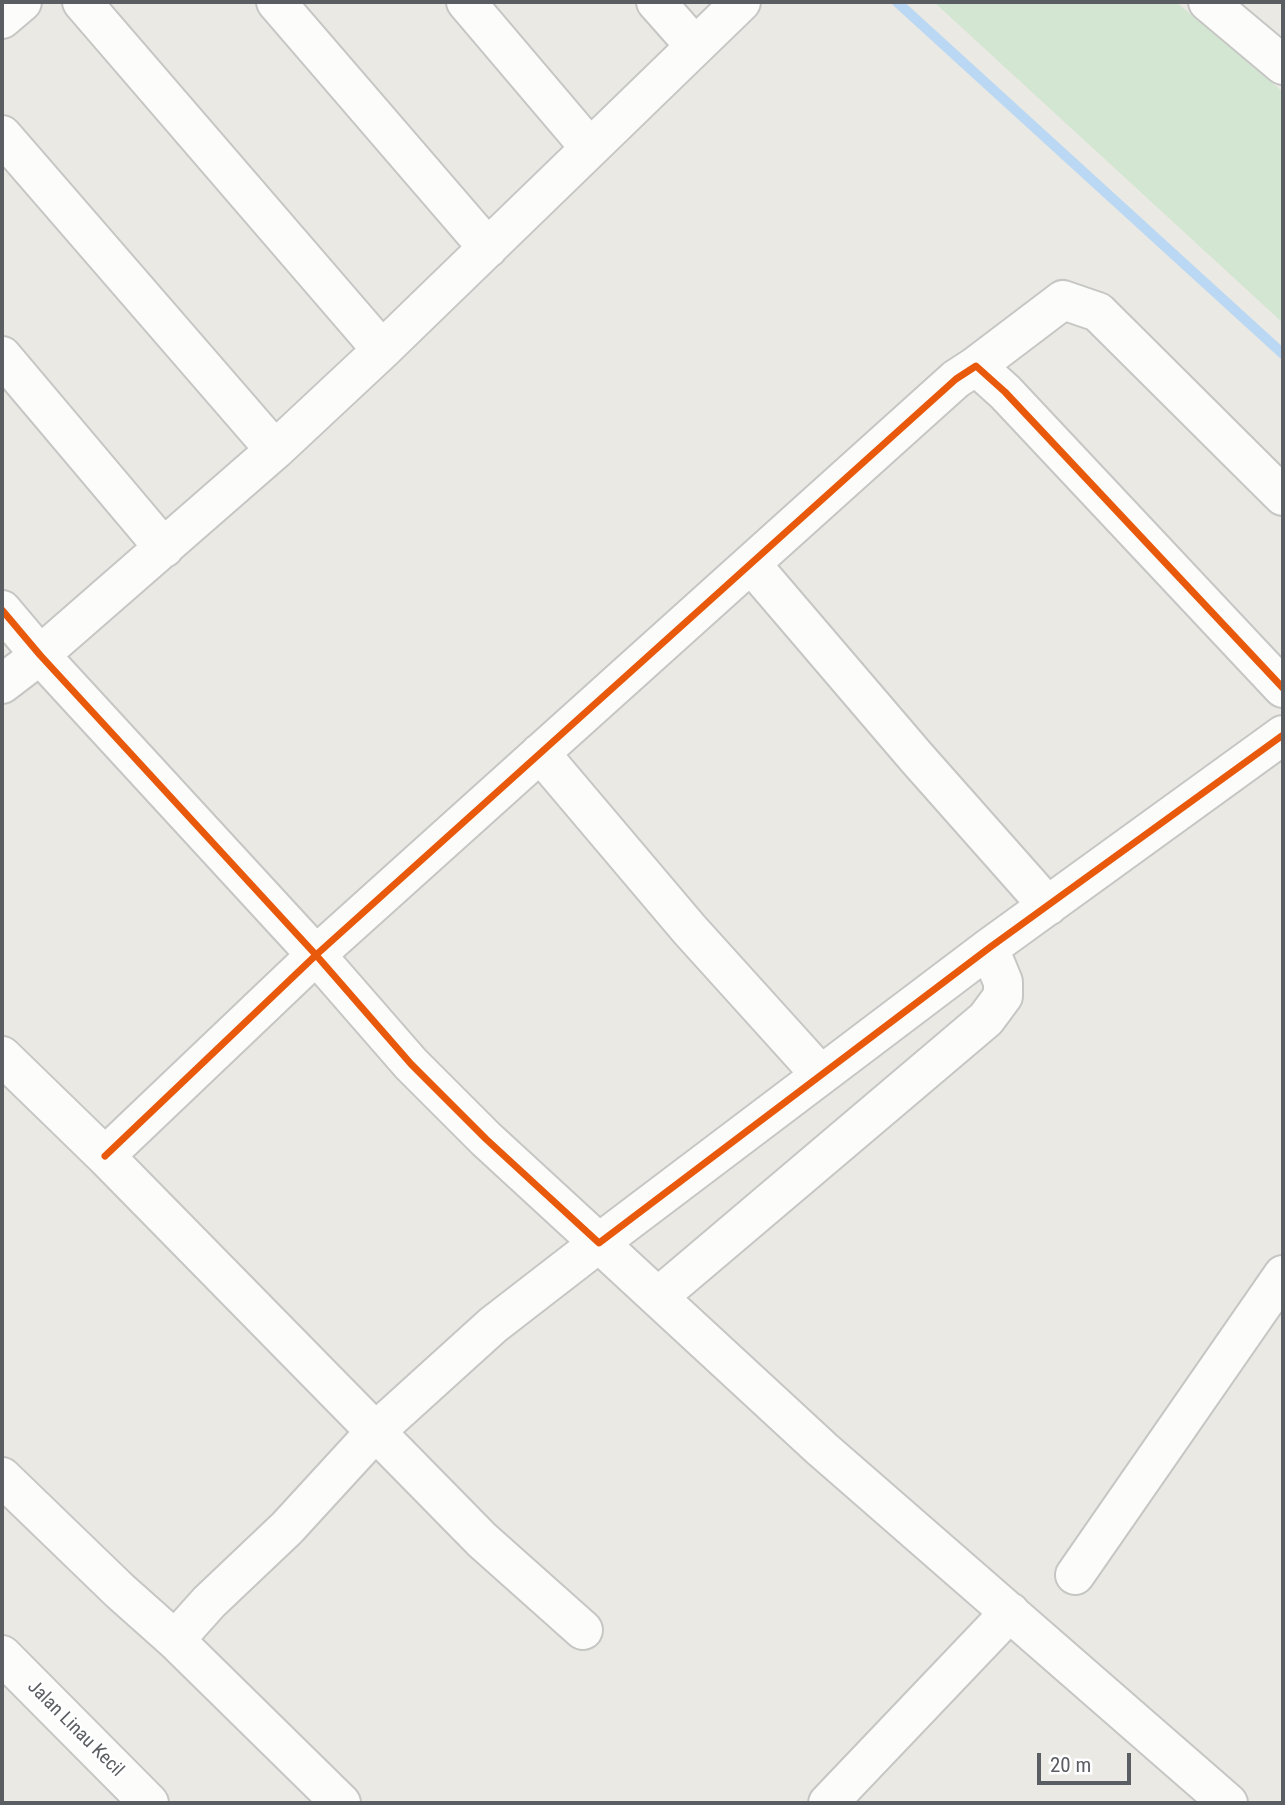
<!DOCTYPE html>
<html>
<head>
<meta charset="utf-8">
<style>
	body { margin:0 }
	#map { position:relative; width:1285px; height:1805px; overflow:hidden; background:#eae9e4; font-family:"Roboto Condensed",sans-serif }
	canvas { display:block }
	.frame { position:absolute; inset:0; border:4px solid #5a5d62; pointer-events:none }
	.scale { position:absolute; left:1037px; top:1753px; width:94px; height:32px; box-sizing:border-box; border:4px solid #5a5d62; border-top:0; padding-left:9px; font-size:21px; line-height:24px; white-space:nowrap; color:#5a5d62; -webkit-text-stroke:5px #fff; paint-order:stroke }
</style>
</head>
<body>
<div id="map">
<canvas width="1285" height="1805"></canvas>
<div class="frame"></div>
<div class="scale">20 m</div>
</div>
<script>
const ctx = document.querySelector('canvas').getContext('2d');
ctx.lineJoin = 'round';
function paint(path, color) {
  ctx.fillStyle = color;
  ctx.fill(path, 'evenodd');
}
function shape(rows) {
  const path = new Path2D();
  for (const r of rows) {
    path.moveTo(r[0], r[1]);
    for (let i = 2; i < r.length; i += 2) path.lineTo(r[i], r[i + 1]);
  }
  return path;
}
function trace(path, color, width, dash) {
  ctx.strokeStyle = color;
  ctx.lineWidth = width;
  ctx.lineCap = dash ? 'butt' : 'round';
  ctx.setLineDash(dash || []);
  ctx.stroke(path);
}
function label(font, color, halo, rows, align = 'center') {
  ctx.font = font + ' "Roboto Condensed",sans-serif';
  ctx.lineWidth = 5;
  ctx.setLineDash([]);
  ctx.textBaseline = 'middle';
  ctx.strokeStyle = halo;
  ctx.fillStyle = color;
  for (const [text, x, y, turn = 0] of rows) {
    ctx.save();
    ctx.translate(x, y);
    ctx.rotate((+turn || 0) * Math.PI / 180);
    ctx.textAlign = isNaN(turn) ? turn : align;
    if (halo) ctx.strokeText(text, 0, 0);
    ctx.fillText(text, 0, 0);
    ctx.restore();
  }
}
paint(shape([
	[934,2,1176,2,1283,92,1283,323]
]), '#d3e6d1');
trace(shape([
	[897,2,1283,354]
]), '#bad8f3', 10);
const minor = shape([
	[82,2,382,350],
	[276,2,488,248],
	[466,2,590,148],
	[656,2,695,46],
	[1208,2,1283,65],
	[2,19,22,2],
	[2,135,275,450],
	[2,356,164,548],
	[976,366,1063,300,1098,312,1283,496],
	[751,564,916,757,1048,906],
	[2,610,40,655,316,955,411,1064,486,1139,599,1243,989,948,1283,735],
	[2,684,40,655,275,450,382,350,741,2],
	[540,753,689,929,821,1075],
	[2,1056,105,1156,482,1540,583,1630],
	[105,1156,316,955,956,379,976,366,1005,392,1283,688],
	[658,1297,986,1019,1003,996,1003,982,989,948],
	[2,1477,120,1591,175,1640,209,1602,287,1528,376,1431,493,1325,599,1243,822,1449,1228,1803],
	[1075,1575,1283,1275],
	[175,1640,341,1803],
	[2,1655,149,1803],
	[828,1803,1010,1612]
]);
trace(minor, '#c6c6c5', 42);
trace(minor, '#fcfcfb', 38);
trace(shape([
	[2,610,40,655,316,955,411,1064,486,1139,599,1243,989,948,1283,735],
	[105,1156,316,955,956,379,976,366,1005,392,1283,688]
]), '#e8590c', 7);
label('19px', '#5a5d62', '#fff', [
	["Jalan Linau Kecil",75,1729,45]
]);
</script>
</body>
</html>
